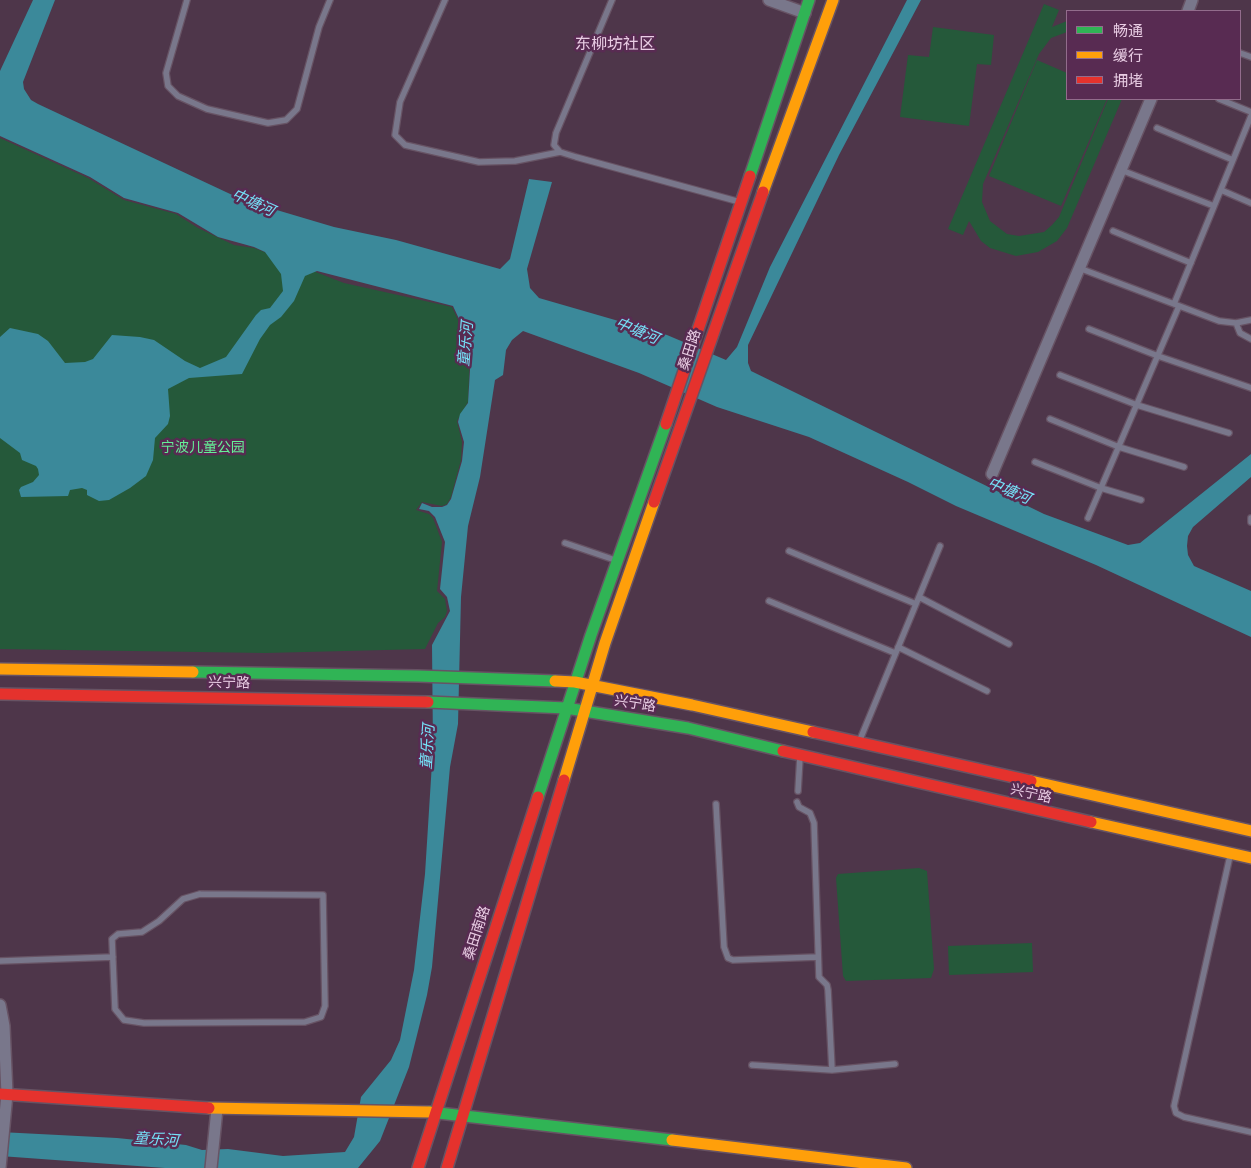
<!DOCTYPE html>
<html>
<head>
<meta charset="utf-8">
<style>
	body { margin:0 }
	#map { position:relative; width:1251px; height:1168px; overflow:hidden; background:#4e364a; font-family:"PT Sans","Noto Sans SC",sans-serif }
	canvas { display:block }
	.legend { position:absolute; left:1066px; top:10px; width:175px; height:90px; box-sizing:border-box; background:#582b52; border:1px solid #926c8c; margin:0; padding:6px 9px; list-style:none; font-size:15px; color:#e9cde4 }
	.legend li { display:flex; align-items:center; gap:10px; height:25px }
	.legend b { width:25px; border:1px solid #926c8c }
</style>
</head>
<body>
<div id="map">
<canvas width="1251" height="1168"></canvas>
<ul class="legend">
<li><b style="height:6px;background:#30b455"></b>畅通</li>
<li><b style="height:6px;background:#ff9f0a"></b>缓行</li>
<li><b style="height:6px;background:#e5322d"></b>拥堵</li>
</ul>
</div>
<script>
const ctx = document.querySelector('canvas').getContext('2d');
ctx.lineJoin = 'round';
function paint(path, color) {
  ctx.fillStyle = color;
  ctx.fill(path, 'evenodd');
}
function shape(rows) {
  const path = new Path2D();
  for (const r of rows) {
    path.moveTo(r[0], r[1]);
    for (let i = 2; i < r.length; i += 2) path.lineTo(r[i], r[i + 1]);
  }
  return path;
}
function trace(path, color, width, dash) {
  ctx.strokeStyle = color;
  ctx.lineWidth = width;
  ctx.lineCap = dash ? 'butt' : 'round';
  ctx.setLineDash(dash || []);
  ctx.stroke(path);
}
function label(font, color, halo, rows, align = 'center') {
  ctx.font = font + ' "PT Sans","Noto Sans SC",sans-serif';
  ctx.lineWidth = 5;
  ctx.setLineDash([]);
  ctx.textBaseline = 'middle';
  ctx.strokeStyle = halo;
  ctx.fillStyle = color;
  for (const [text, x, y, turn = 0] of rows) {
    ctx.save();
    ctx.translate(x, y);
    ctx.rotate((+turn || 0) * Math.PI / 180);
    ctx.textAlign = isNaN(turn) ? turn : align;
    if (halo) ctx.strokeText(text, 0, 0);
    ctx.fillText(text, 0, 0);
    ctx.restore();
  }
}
paint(shape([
	[1044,4,1059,10,1052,27,1067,21,1067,32,1051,38,1039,54,983,184,982,202,990,221,1007,234,1019,236,1044,232,1052,225,1059,217,1108,99,1122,99,1067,228,1057,241,1038,252,1016,256,990,248,981,241,969,221,963,235,948,229],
	[933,27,994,35,991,65,977,64,969,126,900,117,908,55,929,57],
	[1037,60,1067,73,1067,99,1107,99,1061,206,989,176],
	[0,138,88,178,124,200,176,214,198,228,234,245,254,248,344,283,452,307,466,337,470,354,468,402,457,421,462,442,461,460,451,497,447,504,442,506,422,502,416,510,429,514,433,518,442,542,437,591,445,599,447,611,445,617,438,623,425,649,265,653,0,649],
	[919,868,927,871,934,969,931,978,846,981,843,976,836,878,838,874],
	[1032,943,1033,972,949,975,948,946]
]), '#25593a');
paint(shape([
	[33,0,55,0,23,82,24,89,31,100,38,104,243,200,334,227,396,240,500,269,510,259,529,179,552,182,527,269,530,288,539,298,667,335,726,360,737,347,770,267,907,0,921,0,839,155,748,345,748,363,751,371,1044,514,1128,545,1140,543,1251,454,1251,477,1193,527,1188,536,1187,546,1188,555,1194,566,1251,591,1251,637,1096,565,956,506,908,482,809,437,717,407,639,373,523,331,512,340,506,350,503,375,495,380,480,477,468,526,461,597,458,724,450,767,432,967,427,995,409,1067,380,1141,358,1168,165,1168,0,1156,0,1132,117,1138,186,1145,202,1150,228,1149,283,1156,345,1152,354,1137,361,1097,391,1060,400,1040,414,970,425,874,433,747,432,645,450,611,447,597,440,589,445,542,435,517,429,511,419,509,422,503,432,507,442,507,447,505,451,499,462,461,464,442,458,422,460,414,468,403,470,370,467,336,453,306,317,271,305,276,294,301,281,317,270,325,260,339,242,374,189,378,168,389,170,416,168,424,155,438,153,460,146,476,130,488,109,500,99,501,87,495,87,490,82,488,70,490,68,496,21,497,19,490,21,487,33,482,39,475,38,469,36,466,22,460,20,453,0,438,0,337,10,328,38,334,48,341,65,363,85,362,93,359,112,335,140,337,154,340,185,361,200,368,226,357,256,315,261,310,270,308,283,291,281,274,265,252,254,247,218,237,178,213,124,198,90,177,0,136,0,71]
]), '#3b899a');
const lane = shape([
	[187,0,166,73,168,86,178,96,207,109,268,123,286,120,297,109,319,27,330,0],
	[445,0,400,102,395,135,405,145,479,162,515,161,560,152],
	[612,0,556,133,554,145,560,152,576,157,740,202],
	[1240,53,1251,57],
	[1219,99,1251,112],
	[1157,128,1233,160],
	[1121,170,1214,206],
	[1221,190,1251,203],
	[1113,231,1191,263],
	[1079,268,1219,321,1236,323,1251,320],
	[1174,304,1251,116],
	[1236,323,1240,333,1251,339],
	[1089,329,1158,356,1251,388],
	[1060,375,1137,405,1229,433],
	[1050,419,1119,447,1184,467],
	[1035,462,1101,488,1141,500],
	[1088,518,1179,306],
	[1251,518,1251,522],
	[565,543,615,560],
	[789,551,916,604],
	[919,597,1009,644],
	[769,601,895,653],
	[898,647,987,691],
	[859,742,940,546],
	[798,791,800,757],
	[797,802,799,807,810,813,814,823,819,977,827,985,828,990,832,1070],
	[716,804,724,947,728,958,733,960,818,957],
	[1230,856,1174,1106,1176,1113,1184,1117,1251,1132],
	[200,894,323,895,325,1006,321,1017,305,1022,144,1023,124,1020,115,1009,112,939,118,934,142,932,159,921,183,899,200,894],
	[0,961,113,957],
	[752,1065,832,1070,895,1064]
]);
const street = shape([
	[769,0,805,13],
	[1188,11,1192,0],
	[992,474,1151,99],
	[0,1005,4,1026,7,1094,0,1168],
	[211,1168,217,1109]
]);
const fast = shape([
	[750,176,809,0],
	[193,672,418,676,555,681],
	[428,702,566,708,688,728,783,751],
	[538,797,591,635,666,424],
	[430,1112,672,1140]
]);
const slow = shape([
	[763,192,833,0],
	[0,669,193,672],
	[555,681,575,682,692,705,813,732],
	[564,780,605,643,654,502],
	[1031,781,1251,831],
	[1091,822,1251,858],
	[209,1108,430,1112],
	[672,1140,906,1168]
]);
const jam = shape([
	[666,424,750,176],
	[654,502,763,192],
	[0,694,428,702],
	[813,732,1031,781],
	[783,751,1091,822],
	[0,1094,209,1108],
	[418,1168,538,797],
	[447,1168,564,780]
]);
trace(lane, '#675364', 8);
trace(street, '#675364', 14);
trace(fast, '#675364', 14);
trace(slow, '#675364', 14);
trace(jam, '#675364', 14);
trace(lane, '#79778b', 5.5);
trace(street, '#79778b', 11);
trace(fast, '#30b455', 11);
trace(slow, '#ff9f0a', 11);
trace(jam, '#e5322d', 11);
label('14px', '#e9cde4', '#582b52', [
	["桑田路",690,350,-72],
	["兴宁路",229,683,1],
	["兴宁路",635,704,9],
	["兴宁路",1031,794,13],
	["桑田南路",477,933,-72]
]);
label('14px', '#65f097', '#582b52', [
	["宁波儿童公园",203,448]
]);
label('italic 15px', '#75e2f8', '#582b52', [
	["中塘河",253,203,24],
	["中塘河",637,331,23],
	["童乐河",466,344,-85],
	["中塘河",1009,491,23],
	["童乐河",428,747,-86],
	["童乐河",156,1140,4]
]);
label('16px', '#e9cde4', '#582b52', [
	["东柳坊社区",615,44]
]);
</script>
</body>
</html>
